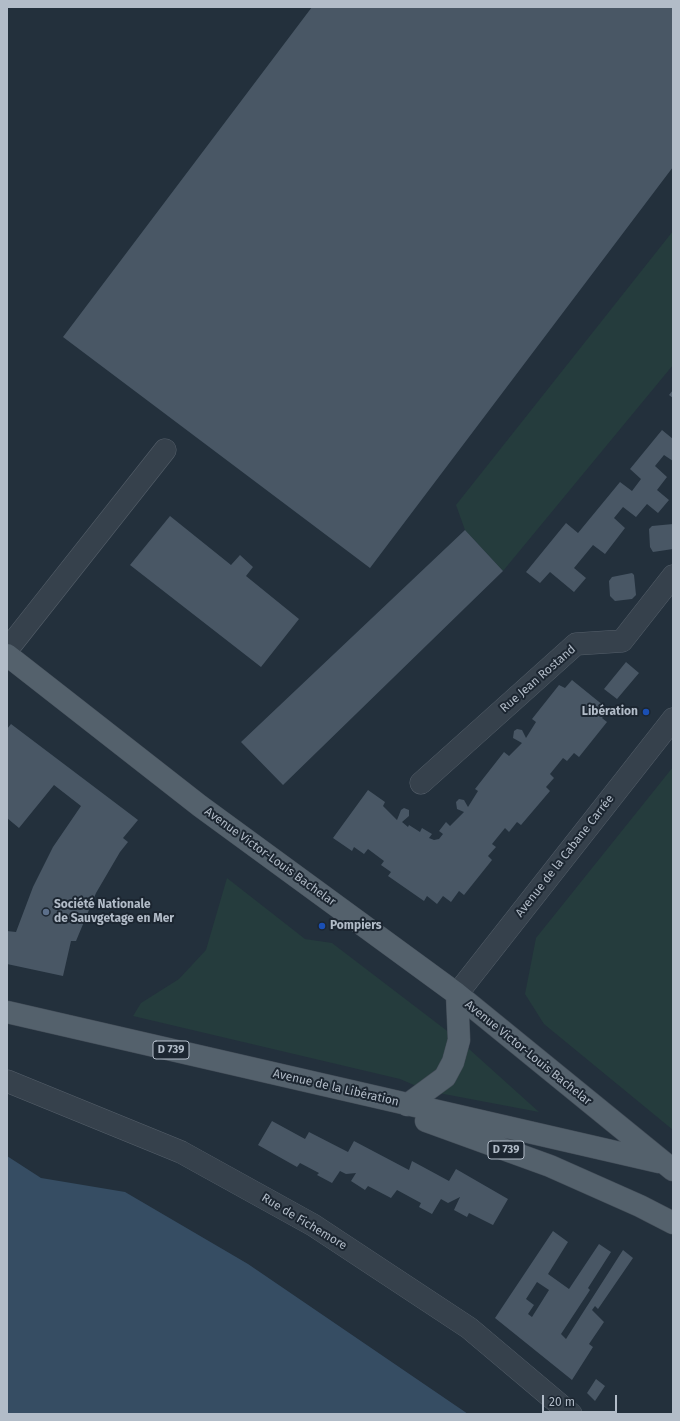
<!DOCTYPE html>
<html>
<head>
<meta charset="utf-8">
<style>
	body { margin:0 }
	#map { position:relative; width:680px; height:1421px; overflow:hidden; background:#23303c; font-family:"Fira Sans",sans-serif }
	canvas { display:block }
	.frame { position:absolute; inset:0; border:8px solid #b2bcc8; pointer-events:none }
	.scale { position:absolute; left:542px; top:1395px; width:75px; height:18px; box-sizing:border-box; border:2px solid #b2bcc8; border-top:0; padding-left:5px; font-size:12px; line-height:14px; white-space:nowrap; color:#b2bcc8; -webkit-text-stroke:3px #1c2631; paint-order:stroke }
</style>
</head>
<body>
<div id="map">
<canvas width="680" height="1421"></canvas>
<div class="frame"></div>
<div class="scale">20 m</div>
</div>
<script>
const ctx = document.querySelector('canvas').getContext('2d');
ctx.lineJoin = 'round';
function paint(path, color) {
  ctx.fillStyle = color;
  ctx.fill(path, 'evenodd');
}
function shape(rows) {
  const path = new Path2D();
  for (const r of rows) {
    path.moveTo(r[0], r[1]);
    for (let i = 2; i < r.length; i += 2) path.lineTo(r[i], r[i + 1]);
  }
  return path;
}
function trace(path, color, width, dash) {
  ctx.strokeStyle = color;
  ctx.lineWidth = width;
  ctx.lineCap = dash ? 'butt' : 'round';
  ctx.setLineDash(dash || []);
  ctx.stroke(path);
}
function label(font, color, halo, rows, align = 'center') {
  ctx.font = font + ' "Fira Sans",sans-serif';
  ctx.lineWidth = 4;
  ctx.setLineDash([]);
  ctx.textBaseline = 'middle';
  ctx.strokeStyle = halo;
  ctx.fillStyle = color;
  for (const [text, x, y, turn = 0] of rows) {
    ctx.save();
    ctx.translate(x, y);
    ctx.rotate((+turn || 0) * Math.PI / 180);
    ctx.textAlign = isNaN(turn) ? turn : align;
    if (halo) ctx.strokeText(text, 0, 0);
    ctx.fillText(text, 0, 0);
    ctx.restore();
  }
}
paint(shape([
	[673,231,673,365,503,571,465,530,456,505],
	[673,767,673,1130,544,1024,525,994,536,938],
	[227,878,305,939,332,943,459,1040,539,1112,428,1091,400,1079,133,1016,141,1003,179,979,206,950]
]), '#253c3d');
paint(shape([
	[7,1156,41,1178,125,1192,248,1264,468,1414,7,1414]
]), '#364d63');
paint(shape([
	[312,7,673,7,673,167,370,568,63,337],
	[673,390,673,398,669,395],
	[662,430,673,439,673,461,664,455,655,466,667,477,657,490,669,500,658,513,647,504,636,517,623,507,614,518,625,528,605,554,593,545,574,568,586,578,574,592,550,572,540,583,526,572,566,523,578,533,620,482,632,491,641,479,630,469],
	[170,516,231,565,240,555,253,567,246,576,299,619,261,667,130,565],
	[673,524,673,549,653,552,650,547,649,529,652,526],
	[465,530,503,571,283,785,241,742],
	[632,573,634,575,636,595,632,599,615,601,610,596,609,581,612,577],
	[626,662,639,673,617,699,604,689],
	[572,680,609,710,602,718,607,722,579,757,574,753,567,761,563,758,550,774,554,778,546,787,550,791,521,825,517,822,509,832,505,828,492,844,496,847,488,856,492,860,464,895,459,891,451,902,443,896,437,904,427,896,424,901,388,876,391,872,381,865,384,861,368,849,364,854,354,847,352,851,333,838,368,790,385,802,383,806,397,820,401,810,404,808,409,810,409,816,402,822,408,827,409,825,420,832,422,828,432,834,429,838,434,840,439,839,443,834,439,831,446,822,450,826,464,812,457,809,456,802,459,799,464,800,468,807,478,791,475,789,504,752,509,756,522,743,513,738,514,731,517,729,522,730,526,738,536,722,532,719,559,685,565,688],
	[11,724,138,820,123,838,128,842,120,852,96,893,76,941,71,941,63,976,7,964,7,931,16,932,33,887,53,847,81,806,54,785,19,828,7,818,7,729],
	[272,1121,305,1139,309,1132,348,1152,354,1141,409,1170,412,1161,449,1181,456,1169,508,1199,493,1225,469,1213,467,1217,454,1210,460,1197,448,1203,441,1199,432,1214,419,1207,421,1203,397,1190,391,1198,368,1186,365,1190,351,1181,356,1173,346,1174,340,1171,332,1183,317,1175,319,1173,300,1163,297,1167,258,1145],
	[553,1231,568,1242,548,1274,569,1289,599,1244,611,1252,588,1288,590,1290,561,1334,566,1339,623,1250,633,1258,598,1309,595,1306,592,1310,604,1322,589,1344,593,1347,572,1380,495,1318],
	[537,1282,549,1290,532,1317,528,1314,534,1305,526,1299],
	[596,1379,605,1386,595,1401,587,1393]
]), '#495765');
const minor = shape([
	[7,650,165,450],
	[421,783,576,644,622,641,673,576],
	[457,994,673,719],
	[7,1081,181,1152,313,1225,469,1328,571,1414]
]);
const major = shape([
	[7,655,200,806,457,994,673,1170],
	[7,1012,659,1162],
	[407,1105,445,1077,453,1062,459,1040,457,994],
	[426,1121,550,1166,640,1206,673,1223]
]);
trace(minor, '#555f6a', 23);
trace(major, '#434d58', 23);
trace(minor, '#36414c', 22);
trace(major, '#54616c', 22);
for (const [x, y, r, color] of [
	[646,712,4,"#1a4fb4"],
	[46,912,4,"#5c6f8a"],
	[322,926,4,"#1a4fb4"]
]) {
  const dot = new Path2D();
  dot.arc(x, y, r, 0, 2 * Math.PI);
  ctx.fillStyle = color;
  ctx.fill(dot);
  trace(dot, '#1c2631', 1.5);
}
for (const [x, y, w] of [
	[171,1050,36],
	[506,1150,36]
]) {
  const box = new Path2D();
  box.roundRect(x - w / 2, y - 9, w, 18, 3);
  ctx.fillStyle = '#1c2631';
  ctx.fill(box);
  trace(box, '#b2bcc8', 1);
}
label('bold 11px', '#b2bcc8', null, [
	["D 739",171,1050],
	["D 739",506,1150]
]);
label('12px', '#b2bcc8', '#1c2631', [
	["Rue Jean Rostand",538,679,-41],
	["Avenue de la Cabane Carrée",565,856,-52],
	["Avenue Victor-Louis Bachelar",270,857,36],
	["Avenue Victor-Louis Bachelar",528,1053,39],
	["Avenue de la Libération",336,1088,13],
	["Rue de Fichemore",304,1222,31]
]);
label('bold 12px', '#b2bcc8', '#1c2631', [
	["Libération",638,712,"right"],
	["Société Nationale",54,905],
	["de Sauvgetage en Mer",54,919],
	["Pompiers",330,926]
], 'left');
</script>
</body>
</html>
